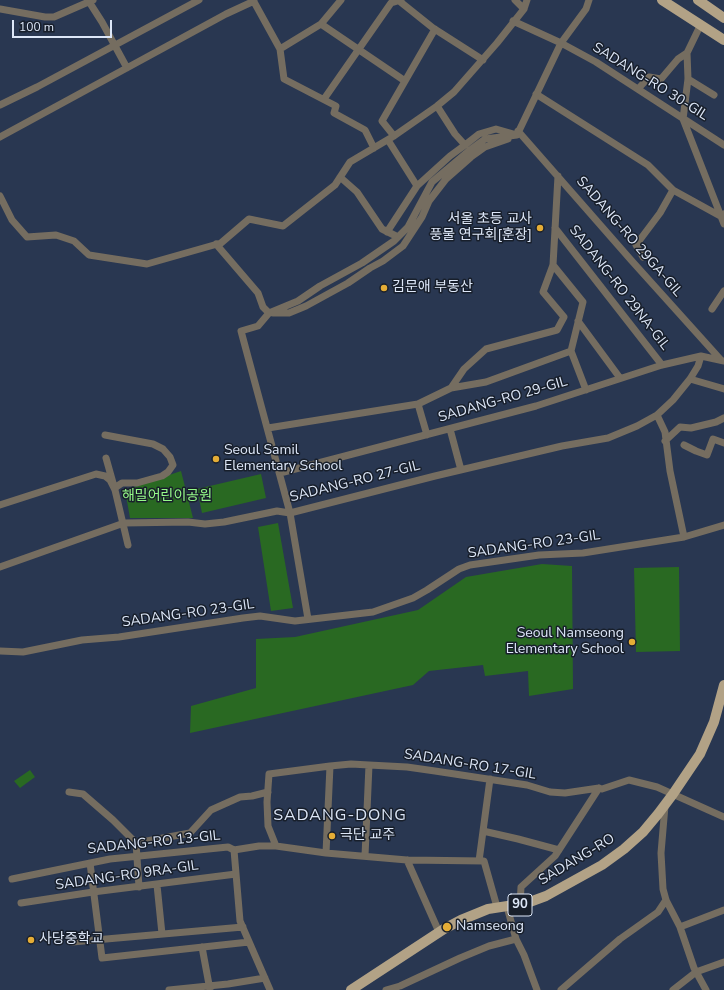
<!DOCTYPE html>
<html>
<head>
<meta charset="utf-8">
<style>
	body { margin:0 }
	#map { position:relative; width:724px; height:990px; overflow:hidden; background:#293751; font-family:"Nunito Sans",sans-serif }
	canvas { display:block }
	.scale { position:absolute; left:12px; top:20px; width:100px; height:18px; box-sizing:border-box; border:2px solid #dde7f8; border-top:0; padding-left:5px; font-size:12px; line-height:14px; white-space:nowrap; color:#dde7f8; -webkit-text-stroke:3px #181f2b; paint-order:stroke }
</style>
</head>
<body>
<div id="map">
<canvas width="724" height="990"></canvas>
<div class="scale">100 m</div>
</div>
<script>
const ctx = document.querySelector('canvas').getContext('2d');
ctx.lineJoin = 'round';
function paint(path, color) {
  ctx.fillStyle = color;
  ctx.fill(path, 'evenodd');
}
function shape(rows) {
  const path = new Path2D();
  for (const r of rows) {
    path.moveTo(r[0], r[1]);
    for (let i = 2; i < r.length; i += 2) path.lineTo(r[i], r[i + 1]);
  }
  return path;
}
function trace(path, color, width, dash) {
  ctx.strokeStyle = color;
  ctx.lineWidth = width;
  ctx.lineCap = dash ? 'butt' : 'round';
  ctx.setLineDash(dash || []);
  ctx.stroke(path);
}
function label(font, color, halo, rows, align = 'center') {
  ctx.font = font + ' "Nunito Sans","Noto Sans KR",sans-serif';
  ctx.lineWidth = 3;
  ctx.setLineDash([]);
  ctx.textBaseline = 'middle';
  ctx.strokeStyle = halo;
  ctx.fillStyle = color;
  for (const [text, x, y, turn = 0] of rows) {
    ctx.save();
    ctx.translate(x, y);
    ctx.rotate((+turn || 0) * Math.PI / 180);
    ctx.textAlign = isNaN(turn) ? turn : align;
    if (halo) ctx.strokeText(text, 0, 0);
    ctx.fillText(text, 0, 0);
    ctx.restore();
  }
}
paint(shape([
	[181,471,193,518,130,518,125,490],
	[261,474,266,498,202,513,197,489],
	[278,523,293,608,271,611,258,527],
	[542,564,572,566,573,689,529,696,528,671,485,676,483,665,429,671,413,685,190,733,191,706,256,688,256,639,295,637,418,610,466,577],
	[679,567,680,651,636,652,634,568],
	[30,770,35,777,20,788,14,781]
]), '#296922');
trace(shape([
	[88,0,102,22,127,68],
	[253,0,280,49,284,79,336,106,334,113,365,130,374,148],
	[398,0,433,28,483,60],
	[515,0,524,9],
	[0,9,45,17,54,17,93,0],
	[513,21,561,43,596,62,724,145],
	[321,24,405,81],
	[701,24,687,53,688,79,683,119,724,224],
	[280,49,321,24,341,0],
	[688,79,714,95],
	[638,89,649,77,661,79,678,59,687,53],
	[536,94,648,165,673,190,722,217,724,214],
	[324,99,391,3,401,0],
	[0,105,37,87,199,0],
	[437,106,455,134,465,145,479,134,496,129,517,135,561,43,586,9,589,0],
	[518,131,631,260,721,360],
	[394,136,382,121,435,29],
	[0,137,226,14,254,1],
	[340,177,357,192,382,229,398,237],
	[417,186,450,156,465,145],
	[0,196,12,220,27,237,56,235,74,241,89,255,147,264,221,243,249,219,283,226,335,185,350,162,394,136,437,106,454,92,497,43,524,9,527,0],
	[555,228,662,365],
	[387,232,417,186,388,140],
	[216,244,258,293,263,307,269,313],
	[643,257,636,245,660,213,673,190],
	[712,309,724,291],
	[273,313,289,313,306,306,348,283,370,268,383,261,403,246,422,217,429,201,446,179,471,157,485,147,508,139],
	[578,321,620,378],
	[571,351,586,390],
	[690,379,724,389],
	[451,388,486,382,571,351,583,302,553,265],
	[418,404,427,435],
	[657,415,665,432,670,471,684,537],
	[268,428,418,404,451,388,464,369,486,349,557,330,564,317,543,292,553,265,558,176],
	[450,429,461,470],
	[105,435,153,444,163,449,170,457,173,465,168,472,162,476,137,483,122,483,116,487,115,490],
	[665,441,680,427,691,428,716,422,724,418],
	[684,445,696,451,707,455,713,439,724,443],
	[106,458,115,490,128,545],
	[280,473,536,406,662,365,701,356,724,361],
	[0,505,96,474,105,476,110,480,115,490],
	[0,567,124,523,188,522,205,524,224,522,277,511,290,513,435,476,562,446,608,438,637,426,657,415,673,400,690,379,698,366,701,356],
	[308,619,290,513,241,331,258,326,269,313,298,301,320,286,362,263,394,241,408,227,432,182,470,150,485,139,517,135],
	[0,651,23,652,82,640,119,637,243,618,260,616,295,621,373,612,413,598,427,590,459,569,470,565,539,555,583,553,684,537,724,525],
	[69,792,83,794,113,820,136,843,190,833,211,810,240,797,252,796,268,792],
	[665,806,661,853,663,889,666,900,680,927,694,968,706,990],
	[483,831,518,839,559,850],
	[136,843,139,887],
	[276,846,268,826,267,802,269,774,330,766,351,764,369,765,407,767,435,771,527,785,550,792,565,793,599,788,602,789,629,780,657,787,724,817],
	[234,850,240,921,270,990],
	[326,853,330,766],
	[365,856,369,765],
	[407,860,439,932],
	[479,861,490,779],
	[90,863,102,958,249,942],
	[12,879,110,859,228,847,234,850,259,846,276,846,326,853,407,860,484,861,497,907],
	[157,885,162,934],
	[21,903,93,892,236,874],
	[520,905,521,887,555,856,599,788],
	[507,907,516,939,524,955,537,990],
	[680,927,724,910],
	[72,942,243,927],
	[202,947,210,990],
	[169,990,228,984,265,978],
	[386,990,400,986,460,958,489,946,516,939],
	[561,990,620,939,658,912,666,900],
	[673,990,696,972,724,962]
]), '#756d60', 7);
trace(shape([
	[662,0,724,40],
	[698,0,724,18],
	[351,990,444,929,461,920,488,909,527,903,546,896,602,865,624,849,643,832,658,814,673,794,700,754,714,722,724,685]
]), '#b2a286', 10);
for (const [x, y, r, color] of [
	[540,228,4,"#e5ad36"],
	[384,288,4,"#e5ad36"],
	[216,459,4,"#e5ad36"],
	[632,642,4,"#e5ad36"],
	[332,836,4,"#e5ad36"],
	[447,927,5,"#e5ad36"],
	[31,940,4,"#e5ad36"]
]) {
  const dot = new Path2D();
  dot.arc(x, y, r, 0, 2 * Math.PI);
  ctx.fillStyle = color;
  ctx.fill(dot);
  trace(dot, '#181f2b', 1.5);
}
for (const [x, y, w] of [
	[520,905,24]
]) {
  const box = new Path2D();
  box.roundRect(x - w / 2, y - 11, w, 22, 3);
  ctx.fillStyle = '#181f2b';
  ctx.fill(box);
  trace(box, '#dde7f8', 1);
}
label('bold 13px', '#dde7f8', null, [
	["90",520,905]
]);
label('14px', '#dde7f8', '#181f2b', [
	["SADANG-RO 30-GIL",650,82,32],
	["SADANG-RO 29GA-GIL",629,237,49],
	["SADANG-RO 29NA-GIL",619,288,52],
	["SADANG-RO 29-GIL",503,400,-16],
	["SADANG-RO 27-GIL",355,482,-14],
	["SADANG-RO 23-GIL",534,545,-8],
	["SADANG-RO 23-GIL",188,614,-8],
	["SADANG-RO 17-GIL",470,765,9],
	["SADANG-RO 13-GIL",154,843,-6],
	["SADANG-RO",577,860,-31],
	["SADANG-RO 9RA-GIL",127,876,-8]
]);
label('14px', '#dde7f8', '#181f2b', [
	["서울 초등 교사",532,220,"right"],
	["풍물 연구회[훈장]",532,236,"right"],
	["김문애 부동산",392,288],
	["Seoul Samil",224,451],
	["Elementary School",224,467],
	["Seoul Namseong",624,634,"right"],
	["Elementary School",624,650,"right"],
	["극단 교주",340,836],
	["Namseong",456,927],
	["사당중학교",39,940]
], 'left');
label('14px', '#96fb89', '#181f2b', [
	["해밀어린이공원",167,497]
]);
ctx.letterSpacing = '1px';
label('16px', '#dde7f8', '#181f2b', [
	["SADANG-DONG",340,816]
]);
ctx.letterSpacing = '0px';
</script>
</body>
</html>
